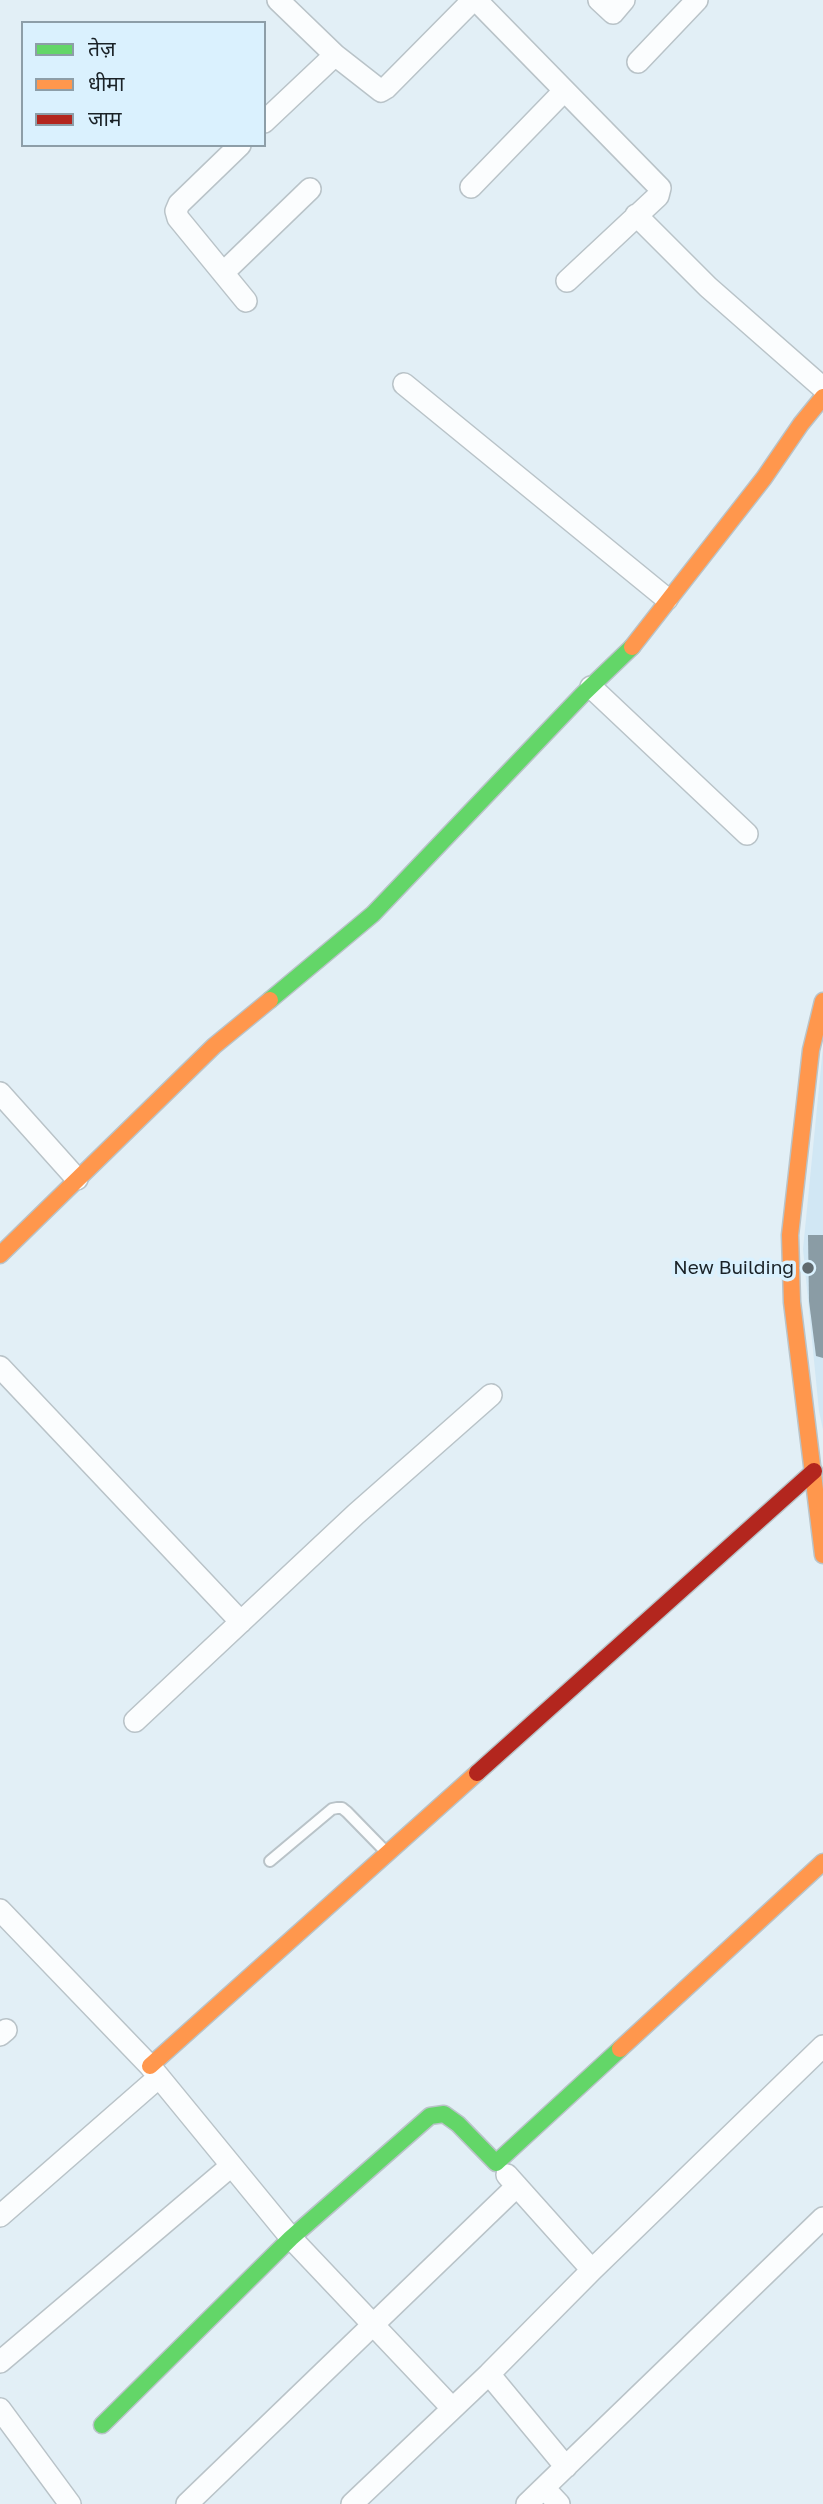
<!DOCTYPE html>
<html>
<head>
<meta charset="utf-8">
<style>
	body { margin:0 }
	#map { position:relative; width:823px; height:2504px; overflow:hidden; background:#e2eff6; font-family:"Golos Text","Noto Sans Devanagari",sans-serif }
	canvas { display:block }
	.legend { position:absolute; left:21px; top:21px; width:245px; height:126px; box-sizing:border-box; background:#daf1fe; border:2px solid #8d9ea8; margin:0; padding:9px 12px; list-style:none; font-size:21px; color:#1a2227 }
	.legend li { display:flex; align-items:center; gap:14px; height:35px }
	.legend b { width:35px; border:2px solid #8d9ea8 }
</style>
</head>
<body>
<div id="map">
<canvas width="823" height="2504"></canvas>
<ul class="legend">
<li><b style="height:9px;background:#63d668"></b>तेज़</li>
<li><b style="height:9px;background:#ff974d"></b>धीमा</li>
<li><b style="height:9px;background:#b3261e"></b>जाम</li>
</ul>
</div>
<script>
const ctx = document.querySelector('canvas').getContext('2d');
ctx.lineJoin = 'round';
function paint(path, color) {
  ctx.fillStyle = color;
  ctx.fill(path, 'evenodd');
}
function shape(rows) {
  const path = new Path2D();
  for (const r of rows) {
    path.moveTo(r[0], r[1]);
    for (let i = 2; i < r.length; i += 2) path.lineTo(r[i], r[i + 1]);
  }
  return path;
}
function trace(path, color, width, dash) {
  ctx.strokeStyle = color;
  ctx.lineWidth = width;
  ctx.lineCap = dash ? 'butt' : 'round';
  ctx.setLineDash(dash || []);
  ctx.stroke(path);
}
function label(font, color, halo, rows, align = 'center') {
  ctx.font = font + ' "Golos Text",sans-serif';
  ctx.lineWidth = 7;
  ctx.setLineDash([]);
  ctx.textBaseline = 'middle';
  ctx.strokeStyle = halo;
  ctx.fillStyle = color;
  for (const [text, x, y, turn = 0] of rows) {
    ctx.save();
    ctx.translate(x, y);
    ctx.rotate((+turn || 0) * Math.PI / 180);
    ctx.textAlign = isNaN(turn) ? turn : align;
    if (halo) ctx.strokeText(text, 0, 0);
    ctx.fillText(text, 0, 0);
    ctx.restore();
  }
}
paint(shape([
	[823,1047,823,1430,819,1411,803,1249]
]), '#d1e7f4');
paint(shape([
	[808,1235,823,1235,823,1358,816,1356,809,1301]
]), '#8a9ca5');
const lane = shape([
	[270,1861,332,1809,337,1808,342,1808,347,1812,387,1853]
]);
const street = shape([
	[278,0,335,55,381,91,386,88,473,0],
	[476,0,660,188,658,196,567,281],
	[599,0,613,13,624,0],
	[638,62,697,0],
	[264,122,335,55],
	[240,145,179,204,176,211,178,218,246,301],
	[471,187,564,91],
	[636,215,708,287,823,388],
	[223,273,310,189],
	[404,384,667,599],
	[591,687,747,834],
	[0,1093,77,1179],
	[0,1367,241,1622],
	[135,1721,356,1514,491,1395],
	[0,1910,150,2066,291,2238,452,2408],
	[0,2035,6,2030],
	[507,2175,592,2270],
	[0,2216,159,2077],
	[0,2362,231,2166],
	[489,2374,566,2467],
	[0,2409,70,2504],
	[544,2488,559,2504],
	[187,2504,517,2186],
	[352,2504,489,2374,592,2270,823,2046],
	[527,2504,823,2218]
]);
const fast = shape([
	[270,1000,373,914,583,694,632,647],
	[102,2425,291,2238,430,2116,444,2114,458,2124,496,2163,620,2049]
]);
const slow = shape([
	[632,647,764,478,801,424,823,397],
	[823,1001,811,1050,790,1235,792,1302,823,1555],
	[0,1255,214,1046,270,1000],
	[620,2049,823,1862],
	[150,2066,477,1773]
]);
const jam = shape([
	[477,1773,814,1471]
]);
trace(lane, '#b9c3c8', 14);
trace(street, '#b9c3c8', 24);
trace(fast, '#b9c3c8', 19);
trace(slow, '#b9c3c8', 19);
trace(jam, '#b9c3c8', 19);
trace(lane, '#fbfdfe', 10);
trace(street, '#fbfdfe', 21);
trace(fast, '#63d668', 16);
trace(slow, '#ff974d', 16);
trace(jam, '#b3261e', 16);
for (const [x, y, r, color] of [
	[808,1268,7,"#606a6f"]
]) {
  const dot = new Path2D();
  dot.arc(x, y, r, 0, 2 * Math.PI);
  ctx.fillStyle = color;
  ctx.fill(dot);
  trace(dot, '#daf1fe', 2.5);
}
label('19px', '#1a2227', '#daf1fe', [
	["New Building",794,1268]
], 'right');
</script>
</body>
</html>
